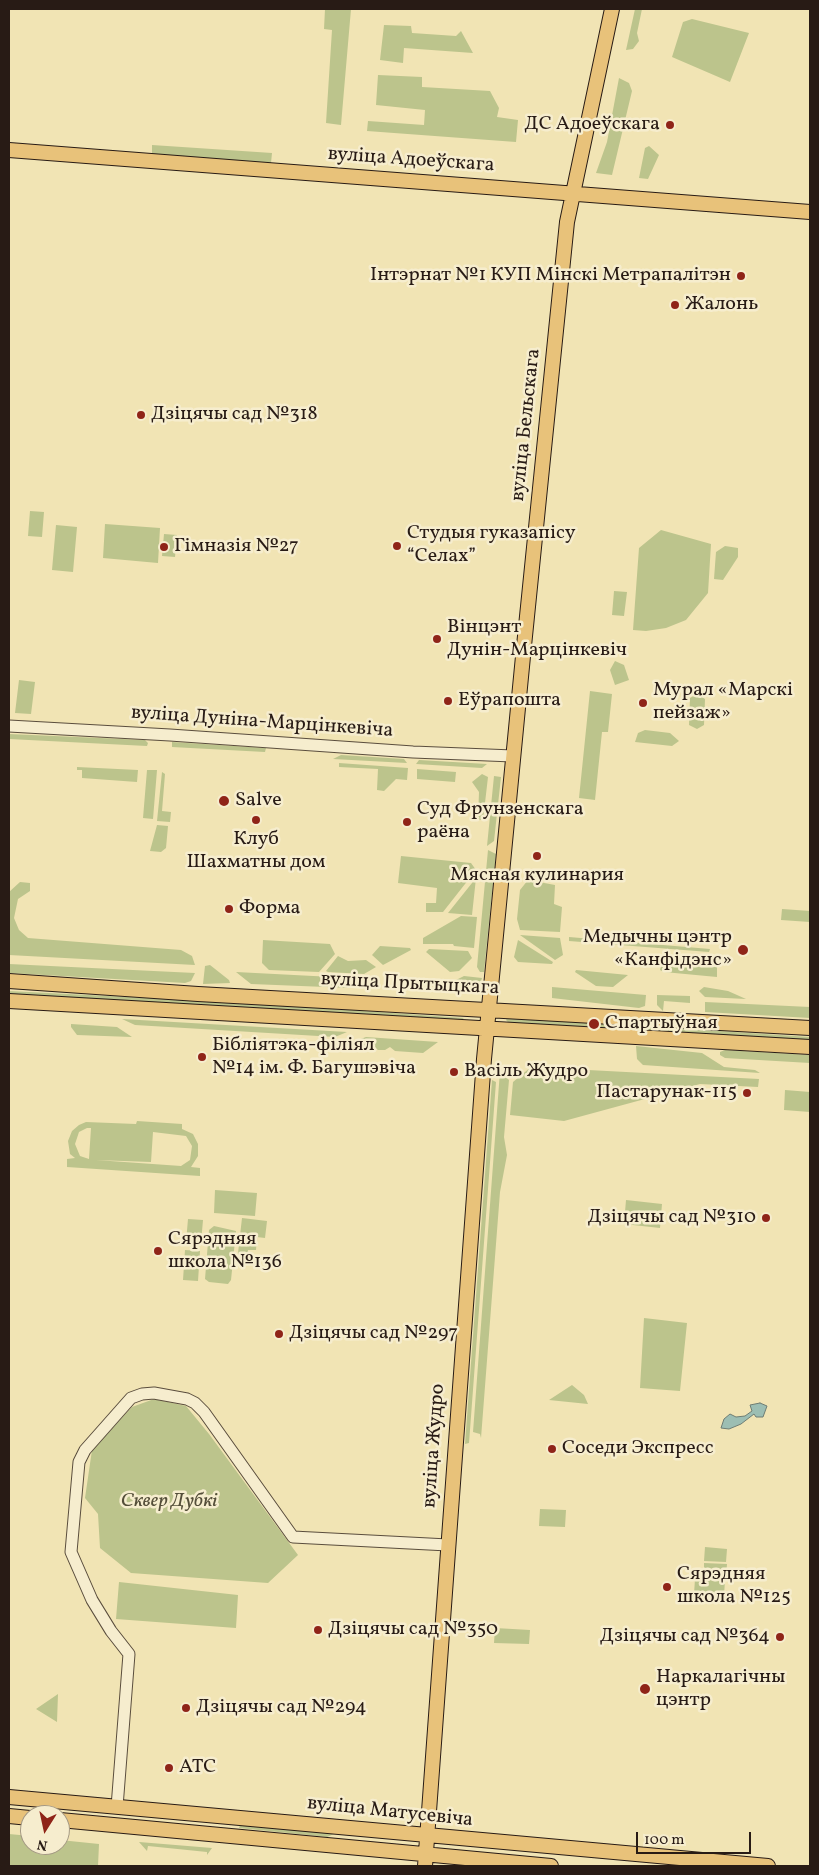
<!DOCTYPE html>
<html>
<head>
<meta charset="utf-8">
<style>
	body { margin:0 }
	#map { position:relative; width:819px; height:1875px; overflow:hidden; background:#f1e4b4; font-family:Vollkorn,serif }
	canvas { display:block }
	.frame { position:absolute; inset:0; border:10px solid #281b15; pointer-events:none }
	.north { position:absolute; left:20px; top:1805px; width:50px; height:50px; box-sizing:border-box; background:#f6edce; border:1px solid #a49984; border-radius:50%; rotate:190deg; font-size:14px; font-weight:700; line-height:20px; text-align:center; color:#281b15 }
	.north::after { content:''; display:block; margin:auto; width:18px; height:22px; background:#8f2418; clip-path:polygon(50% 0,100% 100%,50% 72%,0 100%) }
	.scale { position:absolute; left:636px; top:1832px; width:115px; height:22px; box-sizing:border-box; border:2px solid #281b15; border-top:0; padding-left:6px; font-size:15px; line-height:18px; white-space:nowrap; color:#281b15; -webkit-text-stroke:4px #f6edce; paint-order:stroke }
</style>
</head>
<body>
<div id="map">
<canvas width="819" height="1875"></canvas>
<div class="frame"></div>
<div class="north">N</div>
<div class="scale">100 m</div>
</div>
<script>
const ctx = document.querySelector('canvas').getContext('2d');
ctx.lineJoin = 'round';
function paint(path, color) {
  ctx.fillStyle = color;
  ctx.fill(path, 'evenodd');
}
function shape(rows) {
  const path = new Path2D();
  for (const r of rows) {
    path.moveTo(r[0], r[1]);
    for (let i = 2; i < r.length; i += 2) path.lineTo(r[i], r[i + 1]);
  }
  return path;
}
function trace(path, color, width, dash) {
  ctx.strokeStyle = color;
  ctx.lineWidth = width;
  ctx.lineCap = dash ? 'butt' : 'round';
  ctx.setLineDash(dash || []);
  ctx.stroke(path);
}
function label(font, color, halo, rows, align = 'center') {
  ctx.font = font + ' Vollkorn,serif';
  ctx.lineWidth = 5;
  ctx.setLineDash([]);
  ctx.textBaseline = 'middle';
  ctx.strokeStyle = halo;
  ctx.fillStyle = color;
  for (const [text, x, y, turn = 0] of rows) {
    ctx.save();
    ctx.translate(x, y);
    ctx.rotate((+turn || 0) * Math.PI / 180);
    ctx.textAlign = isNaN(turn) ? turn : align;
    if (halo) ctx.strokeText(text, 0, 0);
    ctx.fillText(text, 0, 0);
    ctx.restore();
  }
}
paint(shape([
	[325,9,351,9,341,125,326,123,332,30,324,29],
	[635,9,642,9,637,33,639,41,633,49,626,50],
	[692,19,749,33,730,82,672,57,683,22],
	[384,25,411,26,412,33,456,36,461,31,473,53,404,48,403,63,380,60],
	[378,75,422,77,422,87,490,91,499,108,497,117,518,120,516,142,367,131,368,121,424,125,425,110,376,105],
	[619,78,629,83,632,91,612,175,596,173,607,142],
	[152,145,272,153,271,163,152,155],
	[649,146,659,155,648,179,639,178,645,148],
	[30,511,44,512,42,537,28,536],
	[105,524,160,528,158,563,103,558],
	[56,525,77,527,73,572,52,570],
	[661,530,711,544,708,593,686,620,666,628,646,631,633,630,639,548],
	[164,534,177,535,175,557,162,556],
	[725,546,738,548,738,557,723,580,714,579,716,552],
	[614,591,627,592,624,616,612,615],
	[615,661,624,665,629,680,615,685,610,670],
	[19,680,35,682,31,714,15,713],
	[590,691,612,694,608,732,602,732,595,800,579,798],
	[697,694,705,699,704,725,697,729,689,725,690,698],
	[645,730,670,733,679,741,672,746,635,742,638,733],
	[9,734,145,740,148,743,147,746,9,739],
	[172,742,266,748,265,752,172,747],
	[341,755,404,759,407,763,333,759],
	[419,760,487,764,482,768,416,764],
	[339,763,408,768,407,780,396,779,384,791,377,790,378,769,339,767],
	[77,767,138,770,137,782,82,778,82,770,77,770],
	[417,769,456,772,455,782,417,779],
	[147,770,157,770,153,819,143,818],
	[162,772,165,774,162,811,171,812,170,822,157,821],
	[482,774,488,777,483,820,478,820,479,792,472,782],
	[494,776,501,777,494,841,487,846],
	[157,825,168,826,166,848,161,852,150,851],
	[488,850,496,854,484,972,480,972,477,967],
	[401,856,471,863,476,870,443,912,426,912,426,903,436,903,437,888,398,883],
	[476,878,472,915,448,913],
	[528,880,555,885,554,904,562,907,560,932,520,930,517,919,520,890],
	[20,882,30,883,30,891,18,899,14,918,19,930,28,938,181,950,192,956,195,965,9,955,9,892],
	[782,909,810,911,810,922,781,920],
	[461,916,477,917,474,948,454,946,453,944,423,944,423,938],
	[520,935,560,938,563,955,555,960],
	[569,937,710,949,709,952,569,941],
	[263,940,330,944,335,954,319,972,269,970,262,963],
	[518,940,553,962,552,964,518,962,514,957],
	[380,946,410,948,411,950,383,965,372,955],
	[429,949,468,951,472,958,459,971,450,972,426,952],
	[338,956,348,961,366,960,376,967,364,974,328,972,326,971],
	[662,962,717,967,717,977,664,972,660,970],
	[9,964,195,973,191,981,185,983,9,973],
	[210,965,229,980,230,983,203,984,205,966],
	[576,970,628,975,613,987,596,986,575,972],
	[236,972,352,978,351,988,251,984],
	[464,976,482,978,479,988,469,994,470,985,450,983],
	[552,987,646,995,645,1006,639,1008,552,998],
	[704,987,728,991,746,999,705,997,699,991],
	[9,991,247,1003,464,1018,461,1020,106,1000,9,994],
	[657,995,690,996,690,1003,664,1001,663,1011,657,1005],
	[705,1002,810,1007,810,1018,705,1012],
	[508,1017,810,1037,810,1040,509,1023,506,1020],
	[122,1019,347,1032,335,1037,135,1025],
	[71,1024,117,1027,132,1037,77,1035,71,1027],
	[366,1037,438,1042,423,1053,395,1051,390,1047,385,1050,378,1050,373,1046,366,1050,359,1049,355,1044,350,1044,347,1048,337,1048],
	[636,1046,702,1053,724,1067,755,1070,760,1073,643,1065,637,1059],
	[725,1050,810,1055,810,1063,725,1058,720,1055,720,1052],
	[531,1067,759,1079,758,1087,700,1084,564,1121,510,1115,513,1082],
	[500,1071,509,1080,504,1137,507,1155,500,1192,481,1438,480,1434,473,1432],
	[492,1080,496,1082,469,1443,465,1444],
	[785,1090,810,1092,810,1112,784,1110],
	[137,1121,182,1124,182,1129,193,1134,198,1144,198,1156,191,1167,200,1168,200,1176,67,1167,67,1159,75,1158,70,1154,68,1141,72,1131,79,1125,86,1122,136,1124],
	[87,1128,91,1128,89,1159,80,1156,75,1144,79,1132],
	[153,1132,186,1136,192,1146,190,1160,181,1166,96,1160,151,1162],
	[215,1190,257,1193,255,1216,214,1213],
	[626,1200,662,1204,660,1228,624,1224],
	[242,1218,267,1221,265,1238,257,1237,256,1250,248,1250,247,1263,237,1262],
	[188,1219,203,1220,201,1243,186,1242],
	[214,1226,236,1231,231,1280,228,1284,209,1282,205,1279,209,1230],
	[185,1250,200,1251,198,1281,183,1280],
	[644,1318,687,1323,680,1391,640,1388],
	[572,1385,584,1395,588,1404,549,1400],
	[154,1399,186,1406,209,1434,298,1555,268,1583,131,1573,100,1548,98,1514,85,1498,92,1450,132,1407],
	[540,1509,566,1510,565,1527,539,1526],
	[705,1547,727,1549,726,1562,704,1561],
	[704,1563,727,1564,726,1577,704,1576],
	[695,1579,725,1580,724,1596,694,1594],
	[119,1582,238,1595,236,1628,116,1619],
	[495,1628,530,1630,529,1644,494,1643],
	[58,1694,57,1722,36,1709],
	[241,1821,334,1832,334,1834,327,1837,239,1828],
	[9,1834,30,1836,30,1845,60,1845,60,1840,99,1844,98,1866,9,1866],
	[139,1842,212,1848,207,1855,207,1852,148,1846,147,1851]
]), '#bcc48c');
const water = shape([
	[760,1403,767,1406,763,1417,756,1417,754,1414,741,1424,729,1429,721,1428,724,1419,730,1414,736,1417,745,1416,752,1411,750,1405,760,1403]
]);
paint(water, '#9cbeb3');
trace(water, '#6e7d74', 1);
const minor = shape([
	[9,726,170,735,413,752,513,756],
	[117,1807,129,1654,111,1631,92,1600,71,1552,79,1462,85,1450,131,1398,142,1394,154,1393,187,1399,195,1403,204,1412,293,1537,448,1545]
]);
const major = shape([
	[9,150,810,212],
	[9,981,198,994,810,1028],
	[9,1001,810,1047],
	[9,1797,768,1866],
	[9,1816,30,1818],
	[60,1820,551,1866],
	[425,1866,484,1059,524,646,567,222,612,9]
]);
trace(minor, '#5a4d3d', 13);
trace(major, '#281b15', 16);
trace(minor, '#f6edce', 11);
trace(major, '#e8c27a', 14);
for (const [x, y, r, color] of [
	[670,125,5,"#8f2418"],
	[741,276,5,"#8f2418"],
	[675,305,5,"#8f2418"],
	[141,415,5,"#8f2418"],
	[397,546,5,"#8f2418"],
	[164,547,5,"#8f2418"],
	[437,639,5,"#8f2418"],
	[448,701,5,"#8f2418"],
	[643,703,5,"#8f2418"],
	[224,801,6,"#8f2418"],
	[256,820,5,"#8f2418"],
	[407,822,5,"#8f2418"],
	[537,856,5,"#8f2418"],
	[229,909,5,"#8f2418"],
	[743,950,6,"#8f2418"],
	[594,1024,6,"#8f2418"],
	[202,1057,5,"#8f2418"],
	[454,1072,5,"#8f2418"],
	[747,1093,5,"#8f2418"],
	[766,1218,5,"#8f2418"],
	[158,1251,5,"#8f2418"],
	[279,1334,5,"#8f2418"],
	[552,1449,5,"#8f2418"],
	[667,1587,5,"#8f2418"],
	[318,1630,5,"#8f2418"],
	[780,1637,5,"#8f2418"],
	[645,1689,6,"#8f2418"],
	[186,1708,5,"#8f2418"],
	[169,1768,5,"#8f2418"]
]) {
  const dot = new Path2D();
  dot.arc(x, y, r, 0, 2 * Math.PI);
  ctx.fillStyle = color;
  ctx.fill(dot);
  trace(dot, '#f6edce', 2);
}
label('20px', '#281b15', '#f6edce', [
	["ДС Адоеўскага",660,125,"right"],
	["Інтэрнат №1 КУП Мінскі Метрапалітэн",731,276,"right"],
	["Жалонь",685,305],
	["Дзіцячы сад №318",151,415],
	["Студыя гуказапісу",407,534],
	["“Селах”",407,557],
	["Гімназія №27",174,547],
	["Вінцэнт",447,628],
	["Дунін-Марцінкевіч",447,651],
	["Мурал «Марскі",653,691],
	["пейзаж»",653,714],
	["Еўрапошта",458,701],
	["Salve",235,801],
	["Суд Фрунзенскага",417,810],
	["раёна",417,833],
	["Клуб",256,840,"center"],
	["Шахматны дом",256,863,"center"],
	["Мясная кулинария",537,876,"center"],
	["Форма",239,909],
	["Медычны цэнтр",732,938,"right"],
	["«Канфідэнс»",732,961,"right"],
	["Спартыўная",605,1024],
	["Бібліятэка-філіял",212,1046],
	["№14 ім. Ф. Багушэвіча",212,1069],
	["Васіль Жудро",464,1072],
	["Пастарунак-115",737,1093,"right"],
	["Дзіцячы сад №310",756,1218,"right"],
	["Сярэдняя",168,1240],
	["школа №136",168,1263],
	["Дзіцячы сад №297",289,1334],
	["Соседи Экспресс",562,1449],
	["Сярэдняя",677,1575],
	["школа №125",677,1598],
	["Дзіцячы сад №350",328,1630],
	["Дзіцячы сад №364",770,1637,"right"],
	["Наркалагічны",656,1678],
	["цэнтр",656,1701],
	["Дзіцячы сад №294",196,1708],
	["АТС",179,1768]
], 'left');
label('20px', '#281b15', '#f6edce', [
	["вуліца Адоеўскага",411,161,4],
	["вуліца Бельскага",527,425,-84],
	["вуліца Дуніна-Марцінкевіча",262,723,4],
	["вуліца Прытыцкага",410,985,3],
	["вуліца Жудро",435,1446,-86],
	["вуліца Матусевіча",390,1813,6]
]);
label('italic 20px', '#544e39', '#f6edce', [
	["Сквер Дубкі",169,1502]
]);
</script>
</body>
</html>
